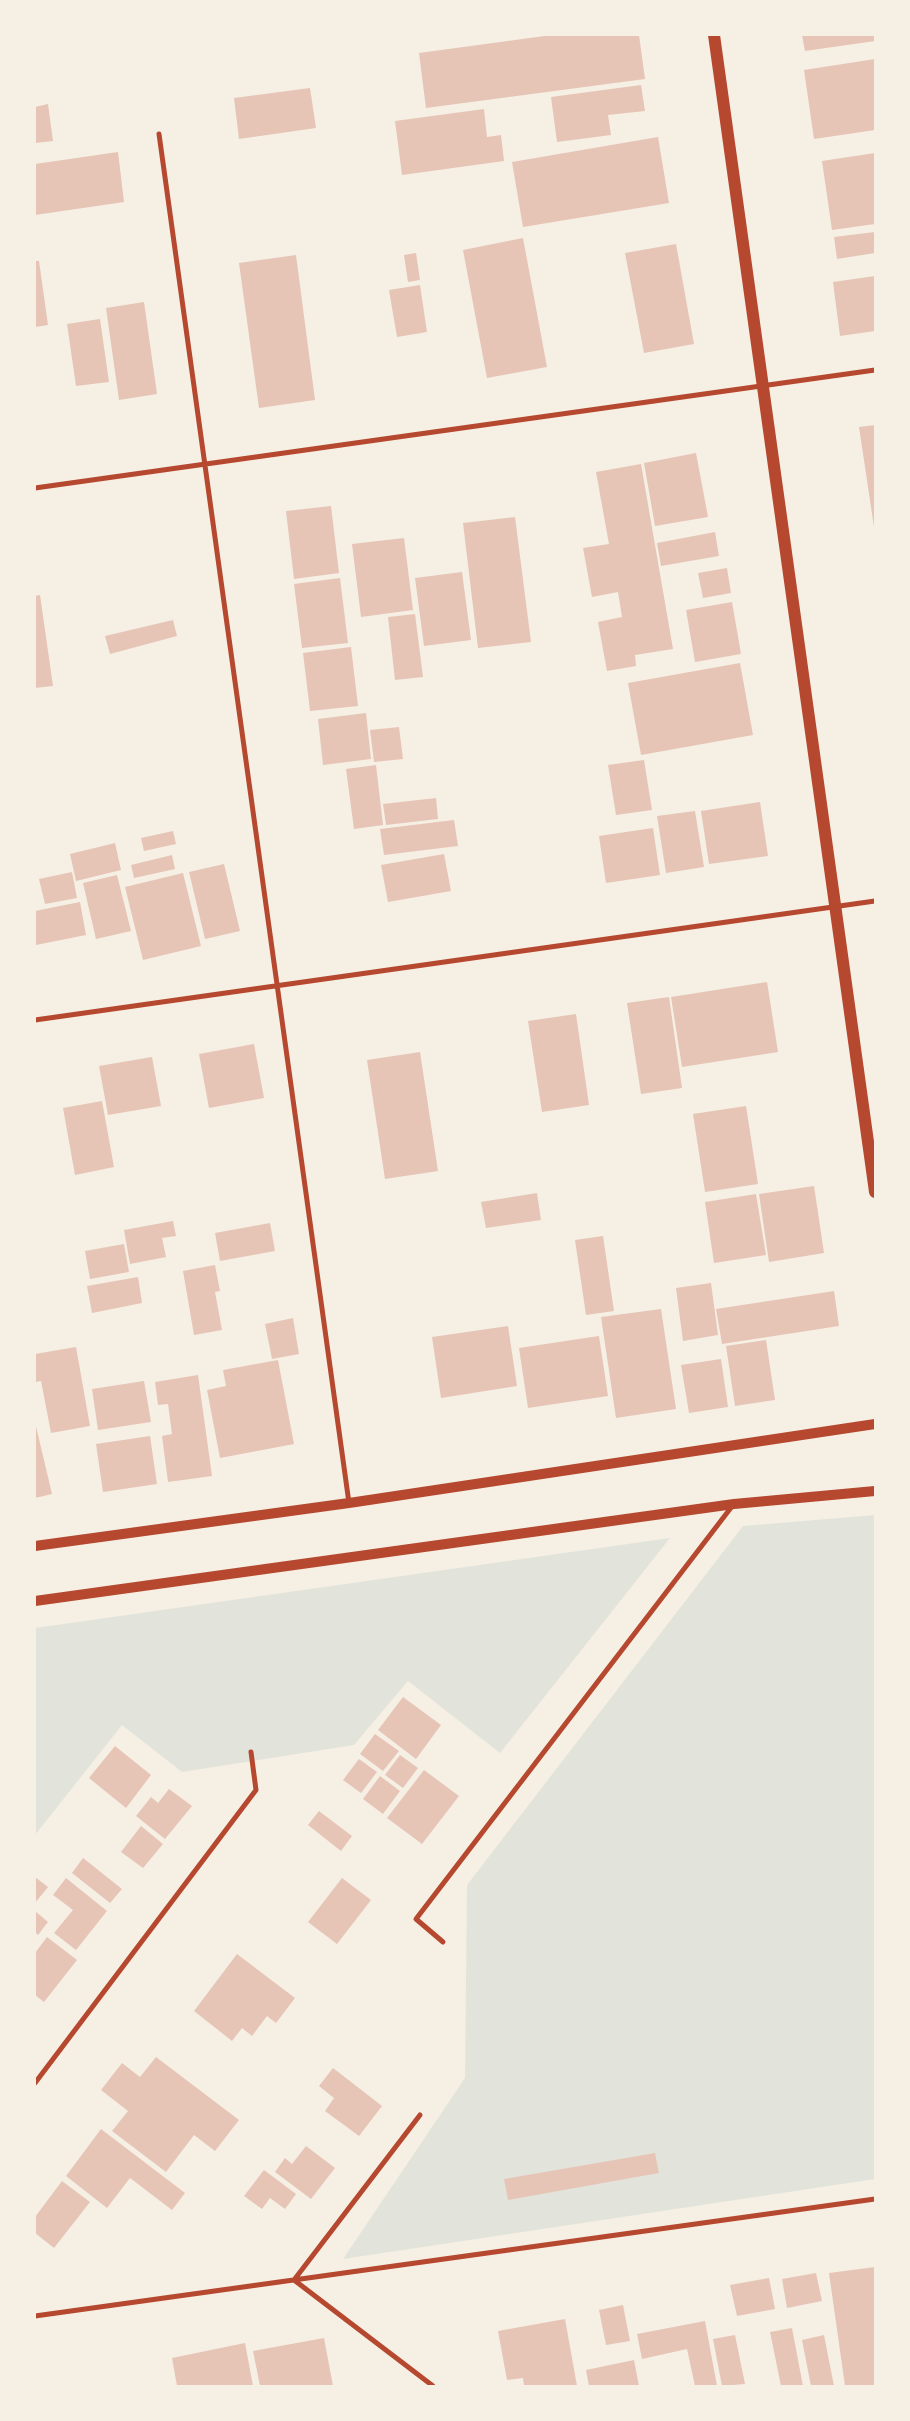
<!DOCTYPE html>
<html>
<head>
<meta charset="utf-8">
<style>
	body { margin:0 }
	#map { position:relative; width:910px; height:2421px; overflow:hidden; background:#f6efe4; font-family:"Zilla Slab",serif }
	canvas { display:block }
	.frame { position:absolute; inset:0; border:36px solid #f6efe4; pointer-events:none }
</style>
</head>
<body>
<div id="map">
<canvas width="910" height="2421"></canvas>
<div class="frame"></div>
</div>
<script>
const ctx = document.querySelector('canvas').getContext('2d');
ctx.lineJoin = 'round';
function paint(path, color) {
  ctx.fillStyle = color;
  ctx.fill(path, 'evenodd');
}
function shape(rows) {
  const path = new Path2D();
  for (const r of rows) {
    path.moveTo(r[0], r[1]);
    for (let i = 2; i < r.length; i += 2) path.lineTo(r[i], r[i + 1]);
  }
  return path;
}
function trace(path, color, width, dash) {
  ctx.strokeStyle = color;
  ctx.lineWidth = width;
  ctx.lineCap = dash ? 'butt' : 'round';
  ctx.setLineDash(dash || []);
  ctx.stroke(path);
}
paint(shape([
	[875,1515,875,2179,343,2259,465,2078,467,1885,743,1526],
	[670,1538,500,1753,408,1681,354,1745,182,1772,122,1725,35,1835,35,1628]
]), '#e2e4dc');
paint(shape([
	[552,35,639,35,645,79,426,108,419,53],
	[802,35,875,35,875,41,805,51],
	[875,59,875,130,814,139,804,70],
	[641,85,645,111,608,115,611,135,557,142,551,97],
	[310,88,316,128,239,139,234,98],
	[48,104,53,141,35,143,35,107],
	[484,109,487,137,501,135,504,161,402,175,395,121],
	[658,137,669,203,523,227,512,162],
	[118,152,124,202,35,215,35,164],
	[875,153,875,224,832,230,822,161],
	[875,232,875,253,837,259,834,237],
	[523,238,547,367,487,378,463,250],
	[676,244,694,344,644,353,625,253],
	[416,253,420,280,408,282,404,255],
	[296,255,315,400,259,408,239,263],
	[35,261,39,261,48,325,35,327],
	[875,276,875,331,840,336,833,282],
	[420,285,427,332,397,337,389,290],
	[144,302,157,394,119,400,106,308],
	[100,319,109,382,76,386,67,324],
	[875,425,875,527,874,527,859,427],
	[696,453,708,517,655,526,644,463],
	[641,464,673,649,635,655,636,666,607,671,598,622,622,617,618,592,592,597,583,548,609,544,596,472],
	[331,506,339,573,294,579,286,511],
	[515,517,531,642,478,648,463,523],
	[715,532,719,556,661,566,657,543],
	[404,538,413,610,361,617,352,544],
	[727,568,731,593,703,598,698,573],
	[462,572,471,640,424,646,415,578],
	[340,578,348,643,302,648,294,584],
	[40,595,53,686,35,688,35,596],
	[732,602,741,654,695,662,686,610],
	[415,614,423,677,395,680,388,617],
	[173,620,177,636,110,654,105,636],
	[351,647,358,706,310,711,303,653],
	[740,663,753,735,641,755,628,683],
	[366,713,371,759,323,765,318,719],
	[399,727,403,759,374,762,370,730],
	[644,760,652,810,616,815,608,765],
	[376,765,383,825,354,829,346,769],
	[436,798,438,819,386,825,383,804],
	[760,802,768,856,709,864,701,811],
	[695,811,704,867,666,873,657,816],
	[454,820,458,846,384,855,380,829],
	[653,828,660,875,606,883,599,836],
	[173,831,176,844,144,851,141,838],
	[115,843,121,870,76,881,70,854],
	[444,854,451,891,388,902,381,865],
	[172,855,175,869,134,878,131,865],
	[224,864,240,931,205,939,189,872],
	[72,872,77,898,45,904,39,879],
	[183,873,201,946,143,960,125,887],
	[117,875,131,931,96,939,83,883],
	[80,902,86,935,36,945,35,911],
	[767,982,778,1052,682,1067,671,997],
	[669,997,682,1088,641,1094,627,1003],
	[576,1014,589,1105,542,1112,528,1021],
	[254,1044,264,1098,209,1108,199,1054],
	[420,1052,438,1171,385,1179,367,1060],
	[152,1057,161,1106,108,1115,99,1066],
	[102,1101,114,1167,75,1175,63,1108],
	[746,1106,758,1184,705,1192,693,1114],
	[814,1186,824,1253,769,1262,759,1194],
	[537,1193,541,1220,486,1228,481,1202],
	[756,1194,766,1255,714,1263,705,1202],
	[173,1221,176,1236,162,1238,166,1257,130,1264,124,1230],
	[270,1223,275,1251,220,1261,215,1233],
	[603,1236,614,1311,586,1315,575,1240],
	[124,1244,129,1272,90,1279,85,1251],
	[215,1265,220,1291,215,1292,222,1330,194,1335,183,1271],
	[138,1277,142,1303,92,1313,87,1286],
	[711,1283,718,1335,683,1341,676,1288],
	[834,1291,839,1326,722,1344,716,1309],
	[661,1309,676,1409,616,1418,601,1317],
	[293,1318,299,1354,272,1359,265,1324],
	[508,1326,517,1386,441,1398,432,1337],
	[599,1336,608,1396,528,1408,519,1348],
	[766,1340,775,1400,735,1406,726,1346],
	[76,1347,90,1426,51,1433,41,1381,35,1382,35,1354],
	[721,1359,728,1407,689,1413,681,1365],
	[278,1360,294,1444,220,1458,207,1390,226,1386,223,1370],
	[198,1375,212,1476,168,1482,162,1436,172,1434,168,1404,158,1405,155,1382],
	[144,1381,151,1422,98,1430,92,1389],
	[35,1422,52,1494,35,1498],
	[150,1436,157,1484,103,1492,96,1444],
	[403,1697,441,1725,416,1759,378,1730],
	[375,1734,399,1751,383,1771,360,1754],
	[115,1746,151,1775,126,1808,89,1778],
	[400,1755,418,1768,403,1788,385,1775],
	[359,1759,377,1772,361,1793,343,1780],
	[424,1770,459,1796,422,1844,387,1818],
	[380,1776,400,1791,383,1814,363,1799],
	[169,1789,192,1806,165,1839,136,1816,151,1797,158,1803],
	[319,1811,352,1836,341,1851,308,1825],
	[141,1826,163,1844,143,1868,121,1852],
	[83,1858,122,1889,110,1903,72,1873],
	[35,1877,48,1887,35,1903],
	[66,1878,107,1911,76,1950,54,1933,73,1910,53,1895],
	[342,1878,371,1900,337,1944,308,1922],
	[35,1911,48,1922,38,1935,35,1932],
	[47,1937,77,1960,44,2002,35,1995,35,1953],
	[237,1954,295,1998,276,2023,267,2016,252,2036,242,2028,232,2041,194,2011],
	[156,2057,239,2120,215,2151,194,2135,166,2172,112,2131,128,2111,101,2090,122,2063,140,2077],
	[333,2068,382,2106,359,2136,325,2111,334,2098,319,2086],
	[101,2129,185,2193,172,2210,130,2178,107,2208,66,2176],
	[306,2146,335,2168,311,2199,275,2172,285,2158,292,2164],
	[655,2153,659,2173,508,2200,504,2179],
	[264,2170,296,2194,285,2209,270,2198,262,2209,244,2196],
	[62,2181,90,2202,54,2248,35,2233,35,2217],
	[875,2267,875,2386,845,2386,829,2273],
	[816,2273,822,2301,787,2308,782,2279],
	[769,2278,775,2309,737,2316,730,2285],
	[623,2305,630,2341,606,2345,599,2310],
	[565,2319,577,2386,524,2386,523,2378,507,2380,498,2331],
	[705,2321,717,2386,695,2386,687,2349,642,2359,637,2334],
	[792,2328,803,2386,781,2386,770,2332],
	[735,2335,745,2384,722,2386,713,2339],
	[824,2335,834,2386,811,2386,802,2340],
	[324,2338,333,2386,260,2386,253,2351],
	[245,2343,253,2386,177,2386,172,2358],
	[634,2360,639,2386,589,2386,586,2370]
]), '#e6c5b7');
trace(shape([
	[159,134,349,1503],
	[35,488,875,370],
	[35,1020,875,901],
	[443,1942,416,1919,733,1505],
	[35,2083,256,1790,251,1752],
	[420,2115,294,2280,433,2386],
	[35,2316,875,2199]
]), '#b5482f', 5);
trace(shape([
	[35,1546,349,1503,875,1424],
	[35,1601,734,1504,875,1491]
]), '#b5482f', 10);
trace(shape([
	[714,35,875,1192]
]), '#b5482f', 12);
</script>
</body>
</html>
